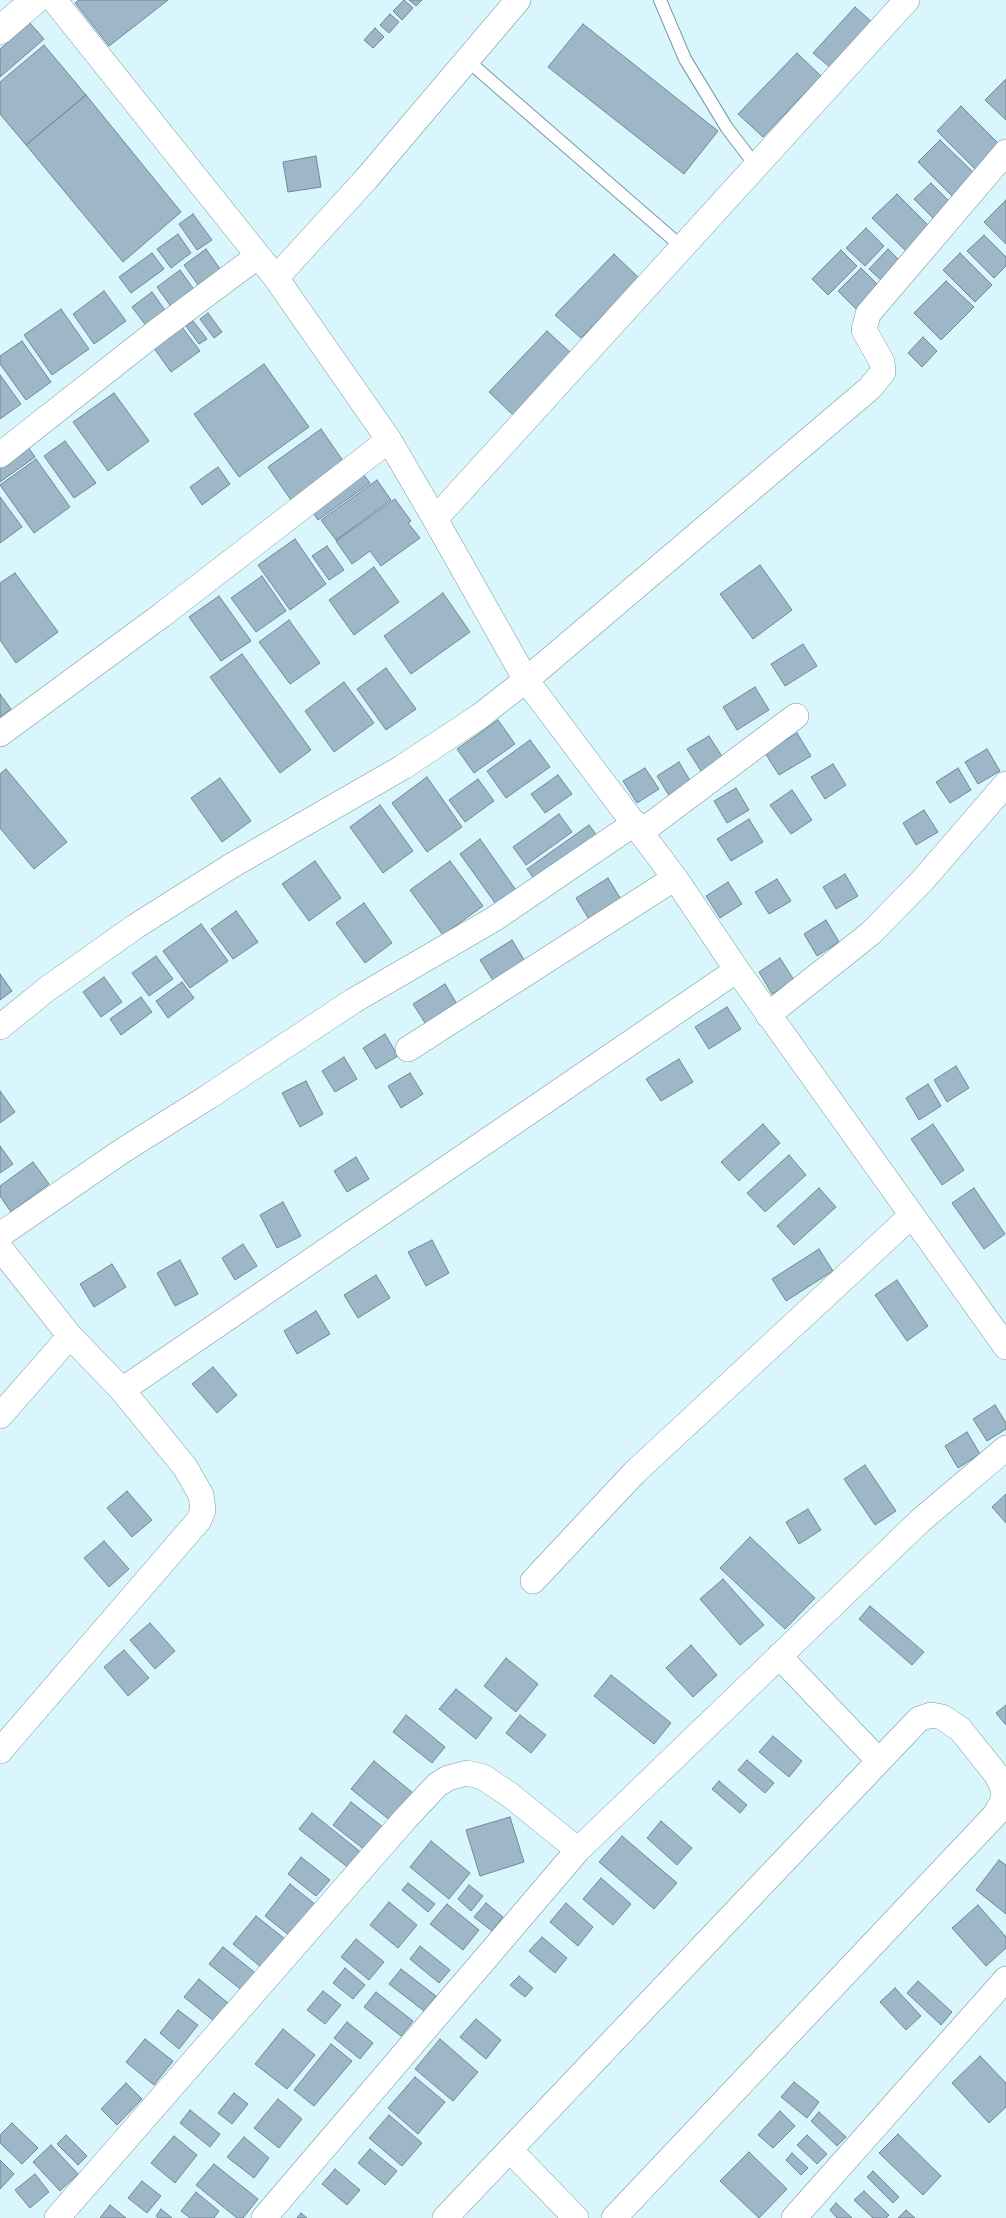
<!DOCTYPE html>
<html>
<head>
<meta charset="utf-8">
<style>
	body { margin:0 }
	canvas { display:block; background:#daf6fd }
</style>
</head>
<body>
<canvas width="1006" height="2218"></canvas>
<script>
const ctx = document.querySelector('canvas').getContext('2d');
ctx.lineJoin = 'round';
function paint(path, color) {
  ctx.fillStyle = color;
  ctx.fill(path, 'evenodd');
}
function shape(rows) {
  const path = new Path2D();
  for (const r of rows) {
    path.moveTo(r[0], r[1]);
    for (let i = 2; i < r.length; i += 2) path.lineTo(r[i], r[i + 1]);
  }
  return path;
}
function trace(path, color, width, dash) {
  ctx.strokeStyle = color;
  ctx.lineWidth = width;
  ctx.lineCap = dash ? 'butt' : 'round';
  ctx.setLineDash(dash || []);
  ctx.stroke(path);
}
const building = shape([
	[79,0,168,0,109,46,75,3,79,0],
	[404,0,413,8,402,20,393,11,404,0],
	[409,0,422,0,416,6,409,0],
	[855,7,873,23,831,68,813,53,855,7],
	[390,14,399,22,389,33,380,25,390,14],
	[30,23,44,39,0,77,0,49,30,23],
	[583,24,718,131,684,174,548,67,583,24],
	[375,28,384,37,373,48,364,40,375,28],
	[44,45,86,95,26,145,0,114,0,82,44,45],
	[797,53,821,76,763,137,738,114,797,53],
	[1006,79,1006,120,985,100,1006,79],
	[86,95,181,212,123,262,26,145,86,95],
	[961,106,1002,147,978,172,937,131,961,106],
	[940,140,975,174,953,197,918,162,940,140],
	[316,156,321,187,288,192,283,162,316,156],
	[931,183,957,209,940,225,914,199,931,183],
	[897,194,935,232,911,256,872,218,897,194],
	[1006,200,1006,244,984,222,1006,200],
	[193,214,212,240,197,250,179,224,193,214],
	[866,228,884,246,865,266,846,248,866,228],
	[178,234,191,253,171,268,157,249,178,234],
	[984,235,1006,257,1006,266,994,278,967,251,984,235],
	[206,249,223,273,201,289,184,265,206,249],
	[888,249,902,263,883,282,869,269,888,249],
	[841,250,857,266,828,295,812,279,841,250],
	[152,253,164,269,131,293,119,277,152,253],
	[960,253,992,285,975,302,943,270,960,253],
	[614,254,639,278,581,338,555,315,614,254],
	[861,268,881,288,858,311,838,291,861,268],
	[180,270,195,291,172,308,157,287,180,270],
	[946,281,974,307,941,340,914,313,946,281],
	[104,291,126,321,94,344,73,314,104,291],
	[152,292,167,313,147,327,132,307,152,292],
	[61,309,89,349,52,375,24,335,61,309],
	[208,313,222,332,214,338,200,319,208,313],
	[193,321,207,339,199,344,186,326,193,321],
	[182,327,200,351,171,372,153,347,182,327],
	[547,331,572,354,514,416,489,392,547,331],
	[923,337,937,351,922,367,908,353,923,337],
	[22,341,51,382,26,400,0,364,0,356,22,341],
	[264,364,309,427,239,477,194,414,264,364],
	[0,375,21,404,0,419,0,375],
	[114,393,149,441,108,471,73,422,114,393],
	[321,429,346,465,293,503,268,467,321,429],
	[23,440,35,457,0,482,0,456,23,440],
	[65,441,96,483,74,498,44,456,65,441],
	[36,459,70,507,34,533,0,485,36,459],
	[218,467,230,484,202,505,190,487,218,467],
	[363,474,370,483,318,520,311,510,363,474],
	[377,480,391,500,336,540,321,520,377,480],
	[0,497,22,527,0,543,0,497],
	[395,499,411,521,408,523,420,538,381,566,370,551,352,564,336,541,395,499],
	[295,539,326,584,290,610,258,565,295,539],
	[327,546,344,570,329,580,312,556,327,546],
	[760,565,792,610,753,639,720,594,760,565],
	[374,567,399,602,354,635,329,600,374,567],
	[15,573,58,632,16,663,0,640,0,583,15,573],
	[262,576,286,611,256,632,231,598,262,576],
	[443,593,470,632,411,674,384,636,443,593],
	[219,596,251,641,221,661,189,617,219,596],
	[289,620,320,663,290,684,259,642,289,620],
	[803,644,817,666,785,686,771,664,803,644],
	[242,654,311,750,280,773,210,677,242,654],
	[386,668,416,709,386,730,357,689,386,668],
	[344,682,374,723,334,752,305,711,344,682],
	[755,687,769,710,737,730,723,707,755,687],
	[0,694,11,709,0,717,0,694],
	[498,720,515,744,474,773,457,749,498,720],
	[797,733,811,756,779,775,765,753,797,733],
	[709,736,723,758,701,771,687,749,709,736],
	[530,740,550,767,506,798,487,771,530,740],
	[987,749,1000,771,978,784,965,762,987,749],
	[679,762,692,784,670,797,657,776,679,762],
	[833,764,846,785,825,799,811,777,833,764],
	[645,768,659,789,637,803,623,781,645,768],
	[958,768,971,790,950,803,936,782,958,768],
	[6,769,67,842,34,869,0,828,0,774,6,769],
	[558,775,572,794,545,813,531,794,558,775],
	[427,777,462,827,427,852,392,803,427,777],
	[220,778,251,821,222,842,191,798,220,778],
	[478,779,494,801,465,822,449,800,478,779],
	[736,788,749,810,727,823,714,801,736,788],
	[792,790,812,820,791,834,770,805,792,790],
	[380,805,413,851,383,873,350,827,380,805],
	[924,810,938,832,916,845,903,823,924,810],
	[559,814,572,832,526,865,513,847,559,814],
	[749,819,763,842,731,861,717,839,749,819],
	[589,825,601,841,539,885,527,869,589,825],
	[480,839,518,893,498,907,460,854,480,839],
	[315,861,341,898,309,921,282,884,315,861],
	[450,861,483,906,443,935,410,890,450,861],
	[845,874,858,896,836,909,823,887,845,874],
	[608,878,622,901,590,921,576,898,608,878],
	[777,879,791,901,769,914,755,892,777,879],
	[728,882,742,904,720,918,706,896,728,882],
	[364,903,392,943,365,963,336,923,364,903],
	[236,911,258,942,233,959,211,929,236,911],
	[826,920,839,942,817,956,804,934,826,920],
	[201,924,228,961,190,988,163,951,201,924],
	[512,940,526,963,494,982,480,960,512,940],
	[156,956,173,979,149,996,132,973,156,956],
	[780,958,794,980,772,994,759,972,780,958],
	[0,974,12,991,0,1000,0,974],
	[104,977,122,1002,101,1017,83,992,104,977],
	[182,982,194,998,168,1018,156,1001,182,982],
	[445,984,458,1006,427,1026,413,1004,445,984],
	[141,997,152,1012,121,1035,110,1019,141,997],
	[727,1007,741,1029,709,1049,695,1027,727,1007],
	[385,1034,398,1056,376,1069,363,1048,385,1034],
	[344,1057,357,1079,335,1092,322,1071,344,1057],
	[679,1059,693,1082,661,1101,646,1079,679,1059],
	[956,1066,969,1088,947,1102,934,1080,956,1066],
	[410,1073,423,1094,401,1108,388,1086,410,1073],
	[306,1081,323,1114,300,1127,282,1093,306,1081],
	[928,1084,941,1106,919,1120,906,1098,928,1084],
	[0,1091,15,1112,0,1123,0,1091],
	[763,1124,780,1143,739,1181,721,1162,763,1124],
	[933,1124,964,1170,942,1185,911,1139,933,1124],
	[0,1146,13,1164,0,1173,0,1146],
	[789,1155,806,1175,765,1212,747,1193,789,1155],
	[356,1157,369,1179,347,1192,334,1171,356,1157],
	[33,1162,49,1184,11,1212,0,1196,0,1186,33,1162],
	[819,1188,836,1207,794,1245,777,1226,819,1188],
	[974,1188,1005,1234,984,1249,952,1203,974,1188],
	[283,1202,301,1236,277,1248,260,1215,283,1202],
	[432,1240,449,1273,426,1286,408,1252,432,1240],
	[243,1244,257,1266,235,1280,222,1258,243,1244],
	[819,1249,833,1271,786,1301,772,1279,819,1249],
	[180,1260,198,1294,175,1306,157,1273,180,1260],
	[112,1264,126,1287,94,1307,80,1284,112,1264],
	[376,1275,390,1298,358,1318,344,1295,376,1275],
	[897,1280,928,1326,907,1341,875,1295,897,1280],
	[316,1311,330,1334,297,1354,284,1331,316,1311],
	[213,1367,237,1395,217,1413,192,1384,213,1367],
	[995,1405,1006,1423,1006,1429,987,1441,973,1419,995,1405],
	[967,1432,980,1454,958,1468,945,1446,967,1432],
	[865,1465,896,1511,875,1525,844,1479,865,1465],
	[127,1491,152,1520,132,1537,107,1508,127,1491],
	[1006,1494,1006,1523,992,1507,1006,1494],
	[808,1509,821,1530,799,1544,786,1522,808,1509],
	[750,1537,815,1598,785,1629,720,1568,750,1537],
	[104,1541,129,1569,109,1587,84,1558,104,1541],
	[723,1579,764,1625,740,1645,700,1599,723,1579],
	[870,1606,924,1652,912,1665,859,1619,870,1606],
	[150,1623,175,1651,155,1669,130,1640,150,1623],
	[691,1645,717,1675,693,1697,666,1668,691,1645],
	[124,1650,149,1678,128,1696,104,1667,124,1650],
	[506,1658,538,1684,516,1712,484,1686,506,1658],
	[611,1675,671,1723,654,1744,594,1696,611,1675],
	[456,1689,492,1718,476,1739,439,1709,456,1689],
	[1006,1705,1006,1725,996,1713,1006,1705],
	[406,1715,445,1747,432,1763,393,1732,406,1715],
	[520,1715,546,1735,531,1753,506,1733,520,1715],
	[773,1736,802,1761,789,1777,759,1752,773,1736],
	[747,1760,774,1783,765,1793,738,1770,747,1760],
	[374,1761,413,1793,391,1821,351,1789,374,1761],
	[719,1781,747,1805,740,1813,712,1789,719,1781],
	[351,1802,383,1827,365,1850,333,1825,351,1802],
	[312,1813,363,1854,350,1869,299,1829,312,1813],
	[510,1817,524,1862,480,1876,466,1830,510,1817],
	[661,1821,692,1848,677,1865,647,1838,661,1821],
	[622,1836,677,1883,654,1909,599,1862,622,1836],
	[431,1841,470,1873,449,1899,410,1867,431,1841],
	[301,1857,330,1880,316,1896,288,1874,301,1857],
	[999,1860,1006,1865,1006,1914,976,1890,999,1860],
	[601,1878,631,1904,613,1925,583,1899,601,1878],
	[408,1883,435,1904,428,1912,402,1890,408,1883],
	[290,1884,321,1909,295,1940,265,1916,290,1884],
	[469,1885,483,1896,471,1911,458,1899,469,1885],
	[389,1902,417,1925,398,1948,370,1925,389,1902],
	[486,1903,503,1917,492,1931,474,1917,486,1903],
	[566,1903,593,1927,578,1946,550,1922,566,1903],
	[447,1904,479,1930,463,1950,430,1924,447,1904],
	[978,1905,1006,1937,1006,1948,986,1966,952,1928,978,1905],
	[256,1916,290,1943,267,1972,233,1944,256,1916],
	[542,1937,567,1958,555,1973,529,1951,542,1937],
	[356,1939,384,1962,369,1980,341,1957,356,1939],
	[420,1946,450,1970,439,1983,410,1959,420,1946],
	[223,1947,258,1975,244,1992,209,1964,223,1947],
	[345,1968,365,1985,353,1999,333,1983,345,1968],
	[401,1969,436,1996,424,2011,389,1984,401,1969],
	[519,1976,533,1988,525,1997,510,1985,519,1976],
	[199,1979,228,2003,214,2021,184,1997,199,1979],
	[918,1981,952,2012,941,2025,907,1993,918,1981],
	[895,1988,921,2016,906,2030,880,2002,895,1988],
	[323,1991,341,2005,325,2024,307,2010,323,1991],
	[376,1992,413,2021,401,2036,364,2007,376,1992],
	[178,2010,198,2025,179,2049,160,2033,178,2010],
	[476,2019,501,2040,486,2059,460,2037,476,2019],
	[347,2022,373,2043,360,2059,334,2038,347,2022],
	[283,2029,315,2055,287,2089,255,2064,283,2029],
	[145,2039,173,2061,154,2085,126,2062,145,2039],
	[440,2039,478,2072,453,2101,415,2069,440,2039],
	[331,2044,352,2061,314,2106,294,2090,331,2044],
	[980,2056,1006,2083,1006,2107,989,2123,952,2083,980,2056],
	[415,2077,445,2102,418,2134,388,2108,415,2077],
	[794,2082,819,2102,807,2118,781,2097,794,2082],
	[126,2083,142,2099,117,2125,101,2109,126,2083],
	[234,2093,248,2104,232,2124,218,2113,234,2093],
	[278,2099,302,2119,279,2148,254,2128,278,2099],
	[190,2110,220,2134,210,2147,180,2123,190,2110],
	[780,2111,795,2126,773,2148,758,2135,780,2111],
	[819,2112,846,2137,837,2146,811,2121,819,2112],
	[389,2115,422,2143,402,2166,369,2138,389,2115],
	[12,2123,38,2148,22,2164,0,2143,0,2135,12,2123],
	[898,2134,941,2176,923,2195,879,2153,898,2134],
	[66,2135,87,2156,78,2165,57,2144,66,2135],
	[807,2135,827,2154,817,2164,797,2145,807,2135],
	[174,2136,197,2155,175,2183,151,2163,174,2136],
	[244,2137,269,2158,254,2178,227,2157,244,2137],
	[51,2145,78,2174,60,2191,33,2162,51,2145],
	[370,2149,397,2171,385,2185,358,2163,370,2149],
	[749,2152,787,2189,759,2218,720,2181,749,2152],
	[792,2153,808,2168,801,2175,786,2160,792,2153],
	[0,2160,14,2174,0,2189,0,2160],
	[214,2164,258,2199,243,2218,237,2218,196,2185,214,2164],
	[335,2169,360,2190,347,2205,322,2184,335,2169],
	[873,2171,899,2197,893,2203,867,2177,873,2171],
	[35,2174,49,2192,30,2208,15,2190,35,2174],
	[142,2181,161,2196,147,2213,128,2198,142,2181],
	[864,2191,889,2215,886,2218,873,2218,854,2200,864,2191],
	[196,2192,219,2211,214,2218,190,2218,181,2211,196,2192],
	[836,2203,852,2218,837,2218,830,2210,836,2203],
	[110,2205,126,2218,100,2218,110,2205],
	[161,2209,172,2218,158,2218,156,2216,161,2209],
	[906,2210,915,2218,898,2218,906,2210],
	[301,2213,307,2218,297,2218,301,2213]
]);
paint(building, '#9db7c9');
trace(building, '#6f8899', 1);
const lane = shape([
	[660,0,685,59,727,128,756,166],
	[467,60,682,247]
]);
const street = shape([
	[54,0,276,278],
	[518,0,367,178,276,278,389,440,435,519,907,0],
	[0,455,156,332,258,256],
	[435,519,526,680,675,878,737,970,1006,1347],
	[0,734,162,615,389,440],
	[641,832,796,716],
	[768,1015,871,933,922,881,1006,784],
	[0,1027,47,989,136,926,231,866,403,767,480,716,526,680,870,388,883,372,882,362,864,330,868,314,1006,152],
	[408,1049,675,878],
	[0,1235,122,1151,208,1097,353,1001,494,919,635,823],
	[0,1248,70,1336],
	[122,1390,737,970],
	[0,1416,70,1336,122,1390,185,1467,201,1495,203,1510,199,1520,0,1751],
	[533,1581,635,1472,911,1216],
	[510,2150,576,2218],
	[57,2218,406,1818,437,1785,448,1778,467,1773,483,1777,510,1795,578,1850],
	[264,2218,578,1850,921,1520,1006,1448],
	[445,2218,879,1761,779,1656],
	[614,2218,995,1815,1003,1801,1003,1788,996,1774,960,1729,942,1717,931,1715,919,1719,879,1761],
	[794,2218,1006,1979]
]);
const secondary = shape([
	[0,30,35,0]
]);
trace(lane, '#7899a1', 14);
trace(street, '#7899a1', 26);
trace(secondary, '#7899a1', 29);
trace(lane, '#fff', 12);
trace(street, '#fff', 25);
trace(secondary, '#fff', 28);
</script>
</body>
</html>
